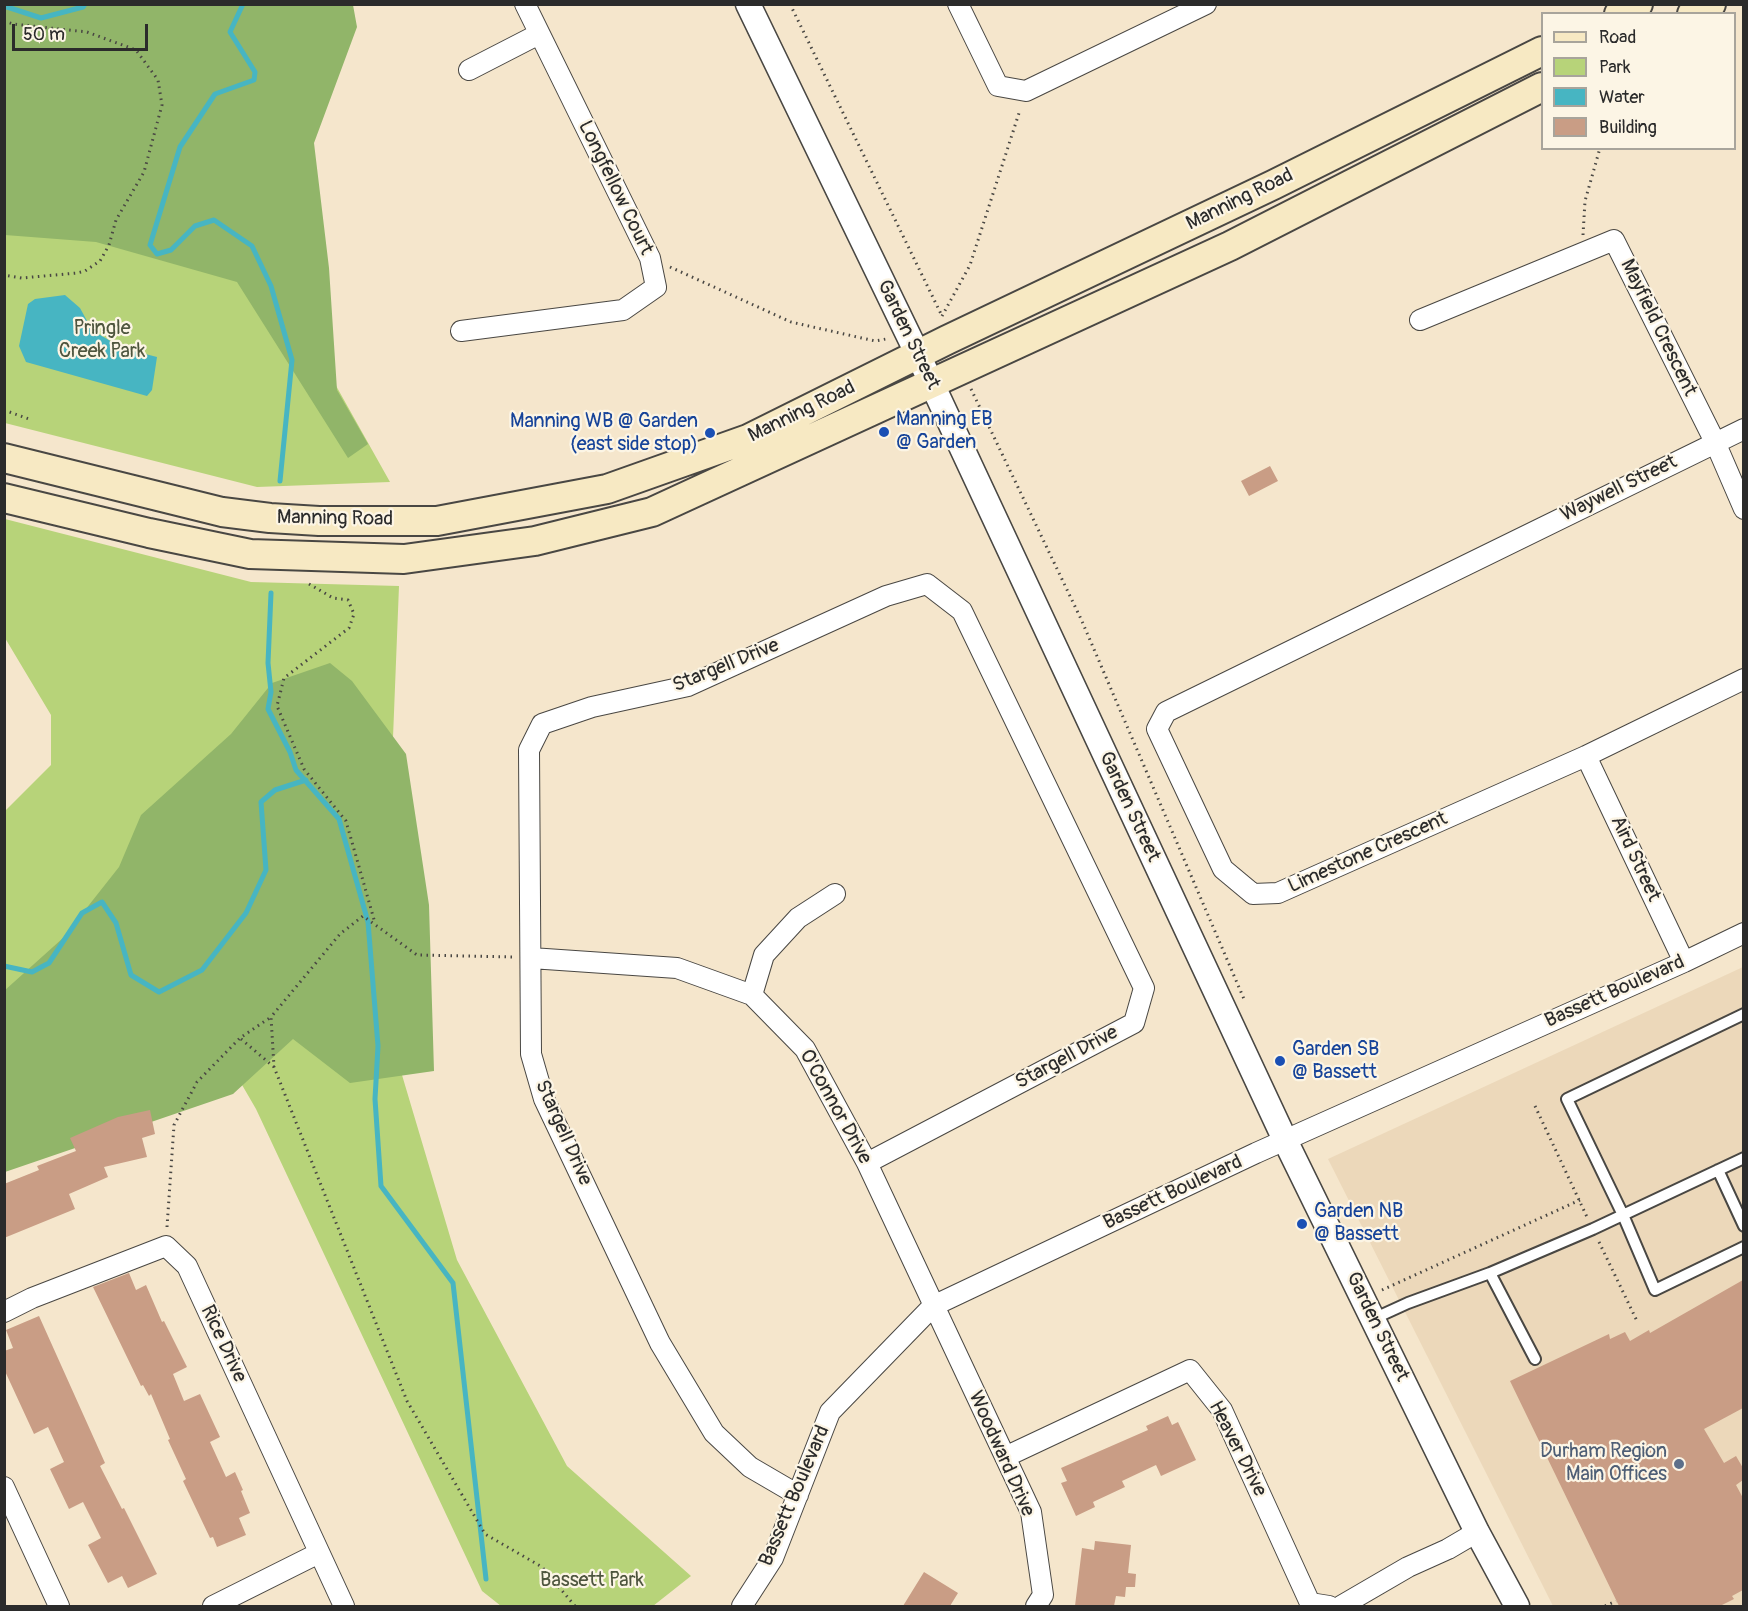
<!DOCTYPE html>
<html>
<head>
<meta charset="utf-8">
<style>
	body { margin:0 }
	#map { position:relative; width:1748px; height:1611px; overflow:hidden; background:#f5e6cc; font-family:Pangolin,sans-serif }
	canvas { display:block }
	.frame { position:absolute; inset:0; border:6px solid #2b2b2b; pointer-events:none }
	.legend { position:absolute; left:1541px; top:12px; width:195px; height:138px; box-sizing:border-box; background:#fcf5e5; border:2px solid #a8a49b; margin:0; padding:8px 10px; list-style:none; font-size:18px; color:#2b2b2b }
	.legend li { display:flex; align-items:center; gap:12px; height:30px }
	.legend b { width:30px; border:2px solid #a8a49b }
	.scale { position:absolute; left:12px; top:24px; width:136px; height:27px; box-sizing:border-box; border:3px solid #2b2b2b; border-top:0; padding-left:8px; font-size:18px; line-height:21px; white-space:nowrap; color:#2b2b2b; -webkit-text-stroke:4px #fcf5e5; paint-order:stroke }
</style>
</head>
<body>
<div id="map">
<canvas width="1748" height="1611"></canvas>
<div class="frame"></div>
<ul class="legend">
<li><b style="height:8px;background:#f7e9c3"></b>Road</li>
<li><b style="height:16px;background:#b7d379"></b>Park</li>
<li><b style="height:16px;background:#47b5c2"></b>Water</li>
<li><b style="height:16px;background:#c99d85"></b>Building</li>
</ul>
<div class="scale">50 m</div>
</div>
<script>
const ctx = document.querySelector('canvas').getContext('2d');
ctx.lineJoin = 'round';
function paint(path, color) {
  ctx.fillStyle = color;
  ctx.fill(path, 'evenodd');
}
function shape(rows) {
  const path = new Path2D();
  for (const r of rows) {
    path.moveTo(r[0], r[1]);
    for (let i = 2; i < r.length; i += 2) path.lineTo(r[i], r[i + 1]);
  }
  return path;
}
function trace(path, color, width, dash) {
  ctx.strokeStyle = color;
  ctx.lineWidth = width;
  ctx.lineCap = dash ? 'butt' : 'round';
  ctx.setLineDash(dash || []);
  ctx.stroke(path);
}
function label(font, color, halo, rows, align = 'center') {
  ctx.font = font + ' Pangolin,sans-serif';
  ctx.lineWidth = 4.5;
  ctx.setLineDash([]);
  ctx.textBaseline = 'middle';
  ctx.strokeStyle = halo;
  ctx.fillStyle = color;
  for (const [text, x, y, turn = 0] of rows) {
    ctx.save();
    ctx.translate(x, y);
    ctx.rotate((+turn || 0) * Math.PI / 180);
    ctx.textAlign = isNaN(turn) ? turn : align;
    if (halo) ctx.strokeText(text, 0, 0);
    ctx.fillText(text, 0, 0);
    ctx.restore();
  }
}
paint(shape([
	[1743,967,1743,1606,1553,1606,1328,1159]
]), '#ecd8ba');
paint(shape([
	[5,5,286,253,330,375,390,482,257,487,5,423],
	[5,519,251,582,399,586,387,889,402,1075,457,1260,567,1466,691,1576,653,1606,501,1606,482,1591,256,1109,220,1047,5,1139,5,811,51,765,51,715,5,638]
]), '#b7d379');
paint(shape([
	[4,5,353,5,357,27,314,143,329,268,337,390,368,444,348,458,237,282,96,242,5,235],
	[330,663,352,681,406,754,429,905,434,1071,350,1083,293,1039,233,1094,5,1172,4,991,63,938,119,867,141,815,231,734,272,683]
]), '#91b569');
paint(shape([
	[65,295,80,308,92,330,122,348,157,357,152,390,147,396,26,362,19,346,28,304,35,299]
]), '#47b5c2');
trace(shape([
	[243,4,230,32,255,72,254,80,215,94,180,147,150,245,157,254,171,250,195,226,214,220,252,246,271,286,292,360,280,481],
	[4,6,41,18,83,7,85,4],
	[271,593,268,663,271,692,268,709,290,752,296,770,339,819,368,922,378,1046,375,1099,381,1186,453,1283,486,1579],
	[4,966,32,972,49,963,82,913,102,902,116,923,131,975,159,992,202,970,246,913,266,870,261,802,275,790,306,780]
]), '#47b5c2', 5);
paint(shape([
	[1270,466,1278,481,1249,496,1241,481],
	[150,1110,155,1134,142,1138,147,1157,104,1167,108,1177,69,1194,75,1209,4,1238,4,1184,39,1170,37,1166,76,1151,70,1138,118,1117],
	[129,1273,136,1290,146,1285,162,1322,164,1321,187,1367,173,1374,184,1401,200,1394,220,1437,210,1442,226,1477,235,1472,243,1490,241,1491,250,1513,239,1518,246,1535,217,1547,213,1537,210,1538,183,1481,186,1479,168,1440,170,1439,151,1394,149,1396,143,1385,141,1386,93,1287],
	[1743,1280,1743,1408,1704,1429,1724,1463,1736,1456,1743,1468,1743,1480,1736,1485,1743,1498,1743,1590,1732,1596,1734,1599,1720,1606,1619,1606,1510,1381,1609,1334,1610,1339,1625,1332,1630,1341,1649,1330,1650,1333],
	[39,1316,105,1463,100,1466,122,1509,124,1508,157,1574,128,1588,122,1576,108,1583,88,1545,101,1538,83,1502,69,1509,50,1469,64,1462,48,1427,34,1434,4,1369,4,1351,13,1348,6,1330],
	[1168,1416,1172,1425,1178,1422,1196,1460,1161,1476,1156,1465,1122,1481,1125,1487,1093,1502,1095,1507,1076,1516,1061,1483,1067,1481,1061,1468,1148,1430,1146,1426],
	[1095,1541,1131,1545,1128,1573,1136,1574,1135,1587,1126,1587,1125,1597,1116,1596,1114,1606,1075,1606,1082,1548,1094,1550],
	[924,1572,958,1593,950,1606,903,1606]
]), '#c99d85');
const service = shape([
	[1744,1014,1567,1099,1623,1215,1655,1290,1744,1247],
	[1718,1170,1744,1226],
	[1490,1273,1535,1359],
	[1373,1319,1408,1303,1490,1273,1593,1229,1744,1158]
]);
const minor = shape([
	[958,4,998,86,1026,91,1206,4],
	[469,70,539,34],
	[1420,320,1614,240,1715,442,1744,509],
	[461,331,623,310,656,287,650,258,525,4],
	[1744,429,1166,712,1157,729,1223,869,1253,894,1278,893,1586,756,1744,679],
	[1586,756,1684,962],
	[531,958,677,968,752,995,805,1049,867,1163,1031,1512,1043,1595,1036,1606],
	[752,995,764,955,798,918,835,894],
	[4,1312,32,1298,166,1246,187,1266,344,1606],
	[1005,1457,1190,1370,1222,1410,1310,1603,1329,1606],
	[4,1487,59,1606],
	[798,1495,750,1467,714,1433,660,1343,544,1099,531,1054,529,750,542,724,592,707,688,686,886,596,927,584,962,611,1144,988,1134,1023,867,1163],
	[213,1606,319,1553],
	[742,1606,773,1558,830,1412,933,1306,1256,1153,1684,962,1744,933],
	[1341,1606,1408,1567,1448,1549,1477,1532]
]);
const tertiary = shape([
	[748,4,932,384,1285,1140,1477,1532,1517,1606]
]);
const secondary = shape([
	[1619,14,1638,4],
	[1692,14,1711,4],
	[4,458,222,512,270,518,319,521,437,521,607,489,748,439,947,340,1273,185,1542,51],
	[4,498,149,533,250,554,404,559,535,541,652,512,1230,246,1542,87]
]);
trace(service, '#494743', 14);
trace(minor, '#494743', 22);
trace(tertiary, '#494743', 27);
trace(secondary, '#494743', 32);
trace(shape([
	[790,4,942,316],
	[4,21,13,24,87,32,136,50,158,80,162,105,144,172,116,220,109,245,100,261,85,271,77,273,22,278,4,275],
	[1583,235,1585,201,1600,148],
	[670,267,791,322,875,341,886,339],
	[942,316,970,265,1020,110],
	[971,389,1081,619,1244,999],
	[4,410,29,419],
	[309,584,333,598,348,600,354,614,349,628,284,678,277,706,304,769,346,821,375,923],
	[512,957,417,955,363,916,340,934,271,1017,274,1067,407,1401,485,1534,542,1567,575,1606],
	[241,1039,274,1067],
	[1535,1106,1587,1217],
	[167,1227,174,1125,197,1082,240,1038,271,1017],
	[1599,1242,1637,1321],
	[1382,1290,1580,1200],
	[1605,1606,1616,1601]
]), '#494743', 3, [1.5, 4.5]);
trace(service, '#fff', 10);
trace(minor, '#fff', 20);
trace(tertiary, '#fff', 24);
trace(secondary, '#f7e9c3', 28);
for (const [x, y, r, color] of [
	[884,432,6,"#1a4fb4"],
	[710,433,6,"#1a4fb4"],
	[1280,1061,6,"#1a4fb4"],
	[1302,1224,6,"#1a4fb4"],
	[1679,1464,6,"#5c6f8a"]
]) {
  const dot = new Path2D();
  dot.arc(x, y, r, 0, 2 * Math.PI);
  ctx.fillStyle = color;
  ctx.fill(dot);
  trace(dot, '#fcf5e5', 2);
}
label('20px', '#2b2b2b', '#fcf5e5', [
	["Longfellow Court",615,188,64],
	["Manning Road",1240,200,-26],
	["Mayfield Crescent",1658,328,64],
	["Garden Street",908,335,64],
	["Manning Road",802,412,-26],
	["Waywell Street",1619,489,-26],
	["Manning Road",335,519,1],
	["Stargell Drive",726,666,-22],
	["Garden Street",1129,807,65],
	["Limestone Crescent",1368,853,-24],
	["Aird Street",1635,859,65],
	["Bassett Boulevard",1615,992,-24],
	["Stargell Drive",1067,1058,-28],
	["O'Connor Drive",835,1107,61],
	["Stargell Drive",563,1133,66],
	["Bassett Boulevard",1173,1193,-25],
	["Garden Street",1377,1327,64],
	["Rice Drive",223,1344,65],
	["Heaver Drive",1237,1449,63],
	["Woodward Drive",1001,1454,66],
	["Bassett Boulevard",795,1496,-67]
]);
label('20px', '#4e553e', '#fcf5e5', [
	["Pringle",102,329],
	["Creek Park",102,352],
	["Bassett Park",592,1581]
]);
label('20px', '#164399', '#fcf5e5', [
	["Manning EB",896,420],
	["@ Garden",896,443],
	["Manning WB @ Garden",698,422,"right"],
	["(east side stop)",698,445,"right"],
	["Garden SB",1292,1050],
	["@ Bassett",1292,1073],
	["Garden NB",1314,1212],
	["@ Bassett",1314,1235]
], 'left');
label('20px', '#4e5e75', '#fcf5e5', [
	["Durham Region",1667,1452],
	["Main Offices",1667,1475]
], 'right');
</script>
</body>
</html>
